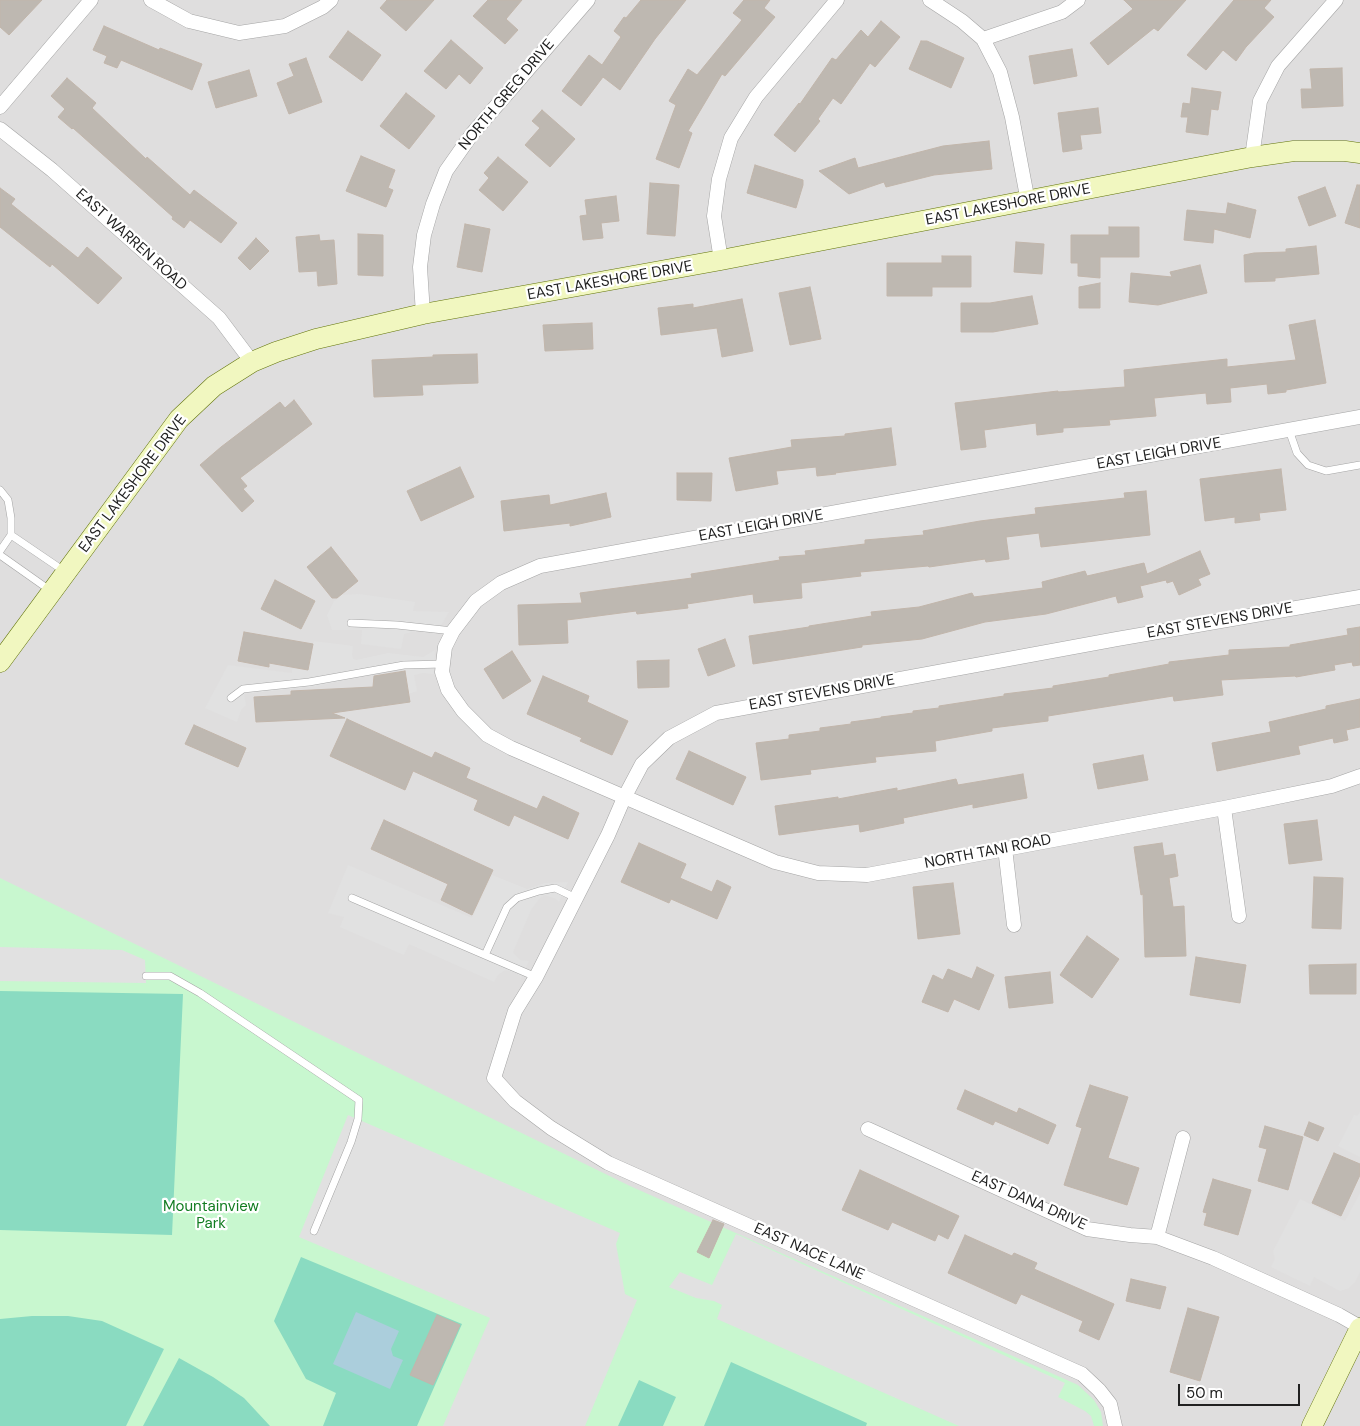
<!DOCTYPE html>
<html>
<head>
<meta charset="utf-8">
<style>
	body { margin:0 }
	#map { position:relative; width:1360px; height:1426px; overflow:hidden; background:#f1eee8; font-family:"DM Sans",sans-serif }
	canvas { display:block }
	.scale { position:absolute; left:1178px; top:1384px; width:122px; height:22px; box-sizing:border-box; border:2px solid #212121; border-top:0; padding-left:6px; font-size:15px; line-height:18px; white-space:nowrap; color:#212121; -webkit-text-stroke:4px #fff; paint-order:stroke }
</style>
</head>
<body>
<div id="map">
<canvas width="1360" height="1426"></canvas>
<div class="scale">50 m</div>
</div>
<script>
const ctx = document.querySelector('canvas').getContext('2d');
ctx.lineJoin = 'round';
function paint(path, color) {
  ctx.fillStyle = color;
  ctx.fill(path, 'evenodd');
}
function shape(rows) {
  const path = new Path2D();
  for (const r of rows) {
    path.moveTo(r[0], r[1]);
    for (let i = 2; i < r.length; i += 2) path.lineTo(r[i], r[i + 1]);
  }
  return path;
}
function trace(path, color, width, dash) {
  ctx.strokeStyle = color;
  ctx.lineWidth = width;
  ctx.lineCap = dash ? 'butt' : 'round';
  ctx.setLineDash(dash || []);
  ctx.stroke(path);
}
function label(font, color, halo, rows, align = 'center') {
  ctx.font = font + ' "DM Sans",sans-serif';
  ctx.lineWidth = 4.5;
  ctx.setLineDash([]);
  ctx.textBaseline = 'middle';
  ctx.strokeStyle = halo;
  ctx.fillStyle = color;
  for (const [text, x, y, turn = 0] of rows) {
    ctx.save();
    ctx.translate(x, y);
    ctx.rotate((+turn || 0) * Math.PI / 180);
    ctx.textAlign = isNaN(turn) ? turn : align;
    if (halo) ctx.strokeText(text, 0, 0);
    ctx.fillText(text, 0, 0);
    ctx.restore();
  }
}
paint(shape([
	[0,0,1360,0,1360,1426,0,1426]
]), '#dfdede');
paint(shape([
	[0,878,630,1186,1078,1385,1094,1400,1101,1412,1103,1426,0,1426]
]), '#c8f7cf');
paint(shape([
	[0,991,183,994,172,1235,0,1230],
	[301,1257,462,1324,417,1426,323,1426,336,1393,306,1379,274,1321],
	[32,1316,68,1316,102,1321,164,1349,126,1426,0,1426,0,1319],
	[179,1358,213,1377,244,1398,270,1426,143,1426],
	[731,1362,867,1423,866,1426,704,1426],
	[639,1380,676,1397,663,1426,618,1426]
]), '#8adbc1');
paint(shape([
	[359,594,415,602,413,611,449,612,436,634,419,630,404,634,401,649,361,644,362,630,332,630,327,615,334,601,341,595],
	[314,641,353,646,352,654,353,659,356,660,388,653,423,657,435,650,434,674,423,673,414,675,417,691,408,694,405,672,402,672,401,667,319,686,244,694,246,705,241,710,237,722,205,708,228,665,292,673,292,669,308,670],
	[348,865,472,918,492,875,527,889,545,883,568,882,559,902,556,899,545,895,540,898,531,910,513,952,520,960,529,961,520,981,520,976,516,973,505,970,498,975,494,982,409,944,404,955,340,927,344,917,328,913],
	[0,947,122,950,145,960,146,983,0,981],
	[1360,1112,1360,1157,1338,1146,1354,1115,1357,1116],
	[348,1115,620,1233,616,1244,625,1294,637,1300,585,1426,443,1426,490,1318,299,1237],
	[1360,1193,1360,1272,1355,1282,1349,1288,1340,1291,1314,1277,1310,1286,1271,1267,1275,1259,1273,1251,1300,1199,1345,1221],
	[736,1234,1065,1383,1058,1397,1085,1411,1091,1416,1094,1426,959,1426,717,1319,722,1305,714,1301,696,1298,669,1287,680,1272,712,1285]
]), '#e1e1e1');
paint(shape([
	[356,1312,399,1331,391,1349,393,1356,403,1360,390,1389,333,1364]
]), '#abcedc');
const building = shape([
	[0,0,42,0,9,35,0,27,0,0],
	[387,0,434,0,406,31,380,8,387,0],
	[488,0,522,0,506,19,518,30,505,44,473,16,488,0],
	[641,0,686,0,655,39,620,90,603,77,581,106,562,91,589,55,602,65,621,37,614,31,624,17,626,18,641,0],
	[744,0,770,0,764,8,775,17,725,76,722,74,688,131,692,133,679,168,656,159,676,105,669,101,688,69,697,75,742,20,733,13,744,0],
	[1124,0,1186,0,1158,31,1154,28,1108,65,1090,43,1133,9,1124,0],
	[1234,0,1271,0,1264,8,1274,17,1246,47,1236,61,1223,50,1206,70,1187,55,1234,0],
	[881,21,900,37,875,67,870,63,841,104,833,98,818,119,820,121,795,152,774,135,799,103,800,104,832,58,836,60,861,30,868,37,881,21],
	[104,26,159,50,160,48,202,64,192,90,121,60,117,68,104,63,107,56,93,50,104,26],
	[348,31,381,55,362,81,329,57,348,31],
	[451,40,483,68,470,84,459,74,446,89,424,71,451,40],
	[921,41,927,41,964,58,951,88,909,69,921,41],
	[1072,49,1077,76,1034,84,1029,56,1072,49],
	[306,58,322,102,289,114,277,83,294,76,289,64,306,58],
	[1342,68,1343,106,1302,108,1301,89,1312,89,1310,69,1342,68],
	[249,70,257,96,216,108,208,82,249,70],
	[67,78,96,103,92,108,146,159,147,157,190,195,194,190,237,223,221,243,190,220,184,228,172,219,173,217,73,128,72,129,58,117,65,109,51,96,67,78],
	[1192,88,1221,92,1218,110,1211,109,1208,135,1186,132,1188,117,1181,117,1183,103,1190,104,1192,88],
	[406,93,435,116,409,149,380,126,406,93],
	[1098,108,1101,133,1080,135,1082,149,1063,152,1058,113,1098,108],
	[542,110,575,139,550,167,525,145,540,128,532,121,542,110],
	[989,141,992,169,934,175,886,187,884,182,849,194,819,171,855,158,858,168,943,146,989,141],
	[361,156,395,170,388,188,393,190,386,207,346,191,361,156],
	[498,157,528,182,503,211,479,190,489,178,484,173,498,157],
	[755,165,803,180,803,185,796,208,747,193,755,165],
	[650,183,679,185,675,236,647,234,650,183],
	[1357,185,1360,185,1360,228,1345,223,1357,185],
	[1325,187,1336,216,1309,226,1298,197,1325,187],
	[0,188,15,199,11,204,78,258,87,247,122,278,98,304,52,264,50,267,0,227,0,188],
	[616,196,619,221,601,223,603,238,583,240,580,216,587,215,585,200,616,196],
	[1228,203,1256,210,1250,238,1214,229,1213,243,1184,240,1187,210,1226,214,1228,203],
	[465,224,490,229,482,272,457,267,465,224],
	[1109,227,1139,227,1139,257,1100,257,1100,278,1078,276,1078,263,1071,263,1071,235,1109,235,1109,227],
	[358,234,383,235,383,276,358,275,358,234],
	[319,235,320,241,334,240,337,284,318,286,317,271,299,272,296,237,319,235],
	[256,238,269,251,250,270,238,258,256,238],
	[1016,242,1044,244,1042,274,1014,272,1016,242],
	[1316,246,1319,274,1275,278,1275,281,1245,282,1244,255,1254,253,1286,252,1286,249,1316,246],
	[942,256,971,256,971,287,932,287,932,296,887,296,887,263,942,263,942,256],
	[1200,265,1207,293,1158,305,1129,302,1131,273,1172,277,1170,272,1200,265],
	[1100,283,1100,308,1079,308,1079,287,1100,283],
	[810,287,821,339,790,345,779,293,810,287],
	[1032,296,1038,324,993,332,961,332,961,303,990,303,1032,296],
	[742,299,753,351,722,357,717,328,661,335,658,308,693,304,693,308,742,299],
	[1315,320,1326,383,1286,390,1286,392,1268,394,1267,384,1230,388,1231,402,1207,404,1206,393,1154,398,1156,416,1109,420,1110,425,1063,428,1063,432,1037,435,1036,423,984,430,986,447,961,450,955,403,1058,391,1058,392,1125,387,1124,370,1227,359,1227,367,1296,360,1289,325,1315,320],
	[592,323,593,349,545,351,543,325,592,323],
	[477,354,478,383,422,385,423,395,374,397,372,360,433,357,433,355,477,354],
	[294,400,312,424,240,478,247,486,243,489,254,501,242,512,200,465,221,447,280,402,285,408,294,400],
	[891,428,896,465,835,473,836,474,817,476,816,467,776,471,778,484,736,491,729,458,792,447,791,440,845,436,845,434,891,428],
	[460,467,474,497,421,521,407,491,460,467],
	[1281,469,1286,510,1259,513,1260,520,1235,523,1235,517,1205,521,1200,479,1281,469],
	[677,473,712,473,711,501,677,500,677,473],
	[1146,491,1150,535,1041,547,1039,533,1006,537,1009,559,986,562,985,559,929,567,928,566,860,572,861,576,801,583,802,598,754,603,753,594,687,604,688,608,637,614,636,611,567,620,568,643,519,645,518,605,582,603,580,593,692,578,691,574,780,560,779,557,806,555,805,551,865,544,865,540,924,535,923,531,980,521,1036,514,1035,508,1125,498,1124,493,1146,491],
	[606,493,611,517,570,526,570,523,504,531,501,501,549,495,550,505,606,493],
	[331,547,358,581,337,598,332,598,307,567,331,547],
	[1200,551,1210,574,1198,579,1201,585,1179,595,1173,581,1167,583,1166,580,1140,586,1143,597,1118,603,1116,596,1046,614,985,622,922,639,862,645,862,647,753,664,749,636,809,627,809,626,872,616,871,612,919,607,972,593,974,597,1043,588,1042,582,1085,571,1087,576,1144,563,1147,574,1200,551],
	[275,580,315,601,301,629,261,609,275,580],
	[1360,627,1360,665,1353,666,1352,662,1334,665,1335,670,1296,677,1295,676,1221,680,1223,695,1174,701,1173,696,1048,716,1048,721,992,728,992,731,935,741,936,751,875,757,876,762,810,770,811,774,761,780,756,743,789,739,789,735,820,731,820,728,851,724,851,722,881,718,881,717,913,713,913,711,939,708,939,706,1004,696,1004,694,1053,688,1053,686,1109,677,1109,675,1169,664,1169,662,1229,655,1229,650,1290,647,1290,645,1348,635,1347,629,1360,627],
	[244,632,313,644,308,670,269,663,269,667,238,661,244,632],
	[725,639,735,666,708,676,698,649,725,639],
	[512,651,531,681,503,699,484,669,512,651],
	[669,660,669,687,638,688,637,661,669,660],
	[405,671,410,702,332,713,345,718,256,722,254,697,291,695,291,691,373,687,374,676,405,671],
	[543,676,589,696,587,702,628,721,612,755,580,741,582,738,527,714,543,676],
	[1360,699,1360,727,1346,730,1348,740,1334,743,1333,738,1298,746,1300,754,1217,771,1212,743,1271,732,1269,722,1326,709,1326,706,1360,699],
	[347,719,432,758,435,752,470,768,466,778,537,809,543,796,579,813,568,839,514,815,509,826,474,810,478,800,413,771,405,790,330,756,347,719],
	[194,725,246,748,238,767,185,744,194,725],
	[689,751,746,777,733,805,676,779,689,751],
	[1143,755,1148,780,1098,789,1093,764,1143,755],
	[1023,774,1027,798,973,808,973,804,903,818,904,823,860,832,859,824,779,835,775,806,838,797,838,799,897,788,897,791,956,779,958,785,1023,774],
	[384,820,493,870,472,915,441,900,448,884,371,849,384,820],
	[1317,820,1322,860,1289,864,1284,824,1317,820],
	[639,843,686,864,680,878,712,892,717,880,731,887,717,919,671,899,669,903,621,882,639,843],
	[1162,843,1164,856,1175,854,1178,876,1169,878,1173,907,1184,906,1186,956,1145,957,1143,894,1141,895,1134,847,1162,843],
	[1314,877,1343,878,1341,929,1312,928,1314,877],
	[953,883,960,934,918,939,913,887,953,883],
	[1087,936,1119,959,1092,998,1060,975,1087,936],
	[1196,957,1246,965,1240,1003,1190,995,1196,957],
	[1356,964,1356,994,1310,994,1309,965,1356,964],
	[977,967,994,975,979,1010,954,999,948,1012,922,1002,933,975,943,980,948,969,972,979,977,967],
	[1050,972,1053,1003,1009,1008,1005,977,1050,972],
	[1090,1085,1128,1097,1108,1158,1139,1168,1127,1205,1064,1185,1082,1128,1076,1126,1090,1085],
	[965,1090,1017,1113,1019,1108,1056,1125,1048,1144,995,1121,993,1125,957,1109,965,1090],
	[1309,1122,1324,1128,1318,1141,1304,1135,1309,1122],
	[1265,1126,1303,1137,1288,1190,1258,1181,1267,1149,1259,1147,1265,1126],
	[1334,1153,1360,1164,1360,1175,1341,1216,1312,1203,1334,1153],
	[860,1170,959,1216,948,1239,938,1234,935,1241,892,1222,888,1230,842,1210,860,1170],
	[1213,1179,1251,1190,1238,1235,1204,1225,1207,1213,1203,1212,1213,1179],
	[713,1220,724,1224,709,1258,697,1252,713,1220],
	[965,1235,1012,1256,1014,1253,1037,1263,1034,1269,1114,1304,1099,1340,1079,1331,1083,1321,1021,1294,1016,1304,948,1273,965,1235],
	[1131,1279,1166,1287,1160,1309,1126,1301,1131,1279],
	[1188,1308,1219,1317,1200,1381,1170,1372,1188,1308],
	[437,1315,460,1325,433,1385,410,1375,437,1315]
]);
paint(building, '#beb8b1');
trace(building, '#c2b6ab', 1);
const lane = shape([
	[1289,430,1297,453,1308,465,1326,471,1360,465],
	[0,490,8,500,11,518,11,535,0,551],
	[11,535,64,571],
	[0,555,51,591],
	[351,623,397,625,453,631],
	[231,698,243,689,309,682,404,665,443,664],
	[352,898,536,977],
	[485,955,507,907,517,898,539,891,555,888,576,898],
	[146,976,170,976,200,993,359,1100,358,1119,351,1142,314,1231]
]);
const street = shape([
	[151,0,189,21,239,33,285,26,323,7,331,0],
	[930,0,962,21,983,39,1062,12,1078,0],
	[983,39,1000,72,1012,117,1028,202],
	[0,107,91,0],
	[0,129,52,170,219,318,252,362],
	[1252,157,1260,101,1278,66,1336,0],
	[721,260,714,216,719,179,731,138,756,97,837,0],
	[423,314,420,267,424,235,433,204,446,171,472,134,588,0],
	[1360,417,540,566,501,583,476,601,453,631,445,647,442,672,448,690,463,711,487,735,511,748,775,862,818,873,867,875,1224,808,1332,786,1360,776],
	[1224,808,1239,916],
	[1005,848,1014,925],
	[868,1129,1087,1229,1130,1235,1157,1237,1213,1258,1339,1315,1360,1327],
	[1157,1237,1183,1138],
	[1115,1426,1110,1404,1099,1390,1082,1374,608,1163,551,1128,515,1101,494,1078,515,1011,536,977,608,835,624,798,642,764,669,738,716,713,1117,639,1360,597]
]);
const secondary = shape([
	[0,662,179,419,214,386,252,362,276,352,316,339,423,314,721,260,1252,157,1294,151,1345,151,1360,153],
	[1312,1426,1360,1328]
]);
trace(lane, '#a5a5a5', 8);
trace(street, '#a5a5a5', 15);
trace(secondary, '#63750b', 21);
trace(lane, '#fff', 7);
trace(street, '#fff', 14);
trace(secondary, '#f1f7c0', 20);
label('15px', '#212121', '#fff', [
	["NORTH GREG DRIVE",507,95,-50],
	["EAST LAKESHORE DRIVE",1008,205,-11],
	["EAST WARREN ROAD",131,240,42],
	["EAST LAKESHORE DRIVE",610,281,-10],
	["EAST LEIGH DRIVE",1159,454,-10],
	["EAST LAKESHORE DRIVE",133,484,-53],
	["EAST LEIGH DRIVE",761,526,-10],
	["EAST STEVENS DRIVE",1220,621,-10],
	["EAST STEVENS DRIVE",822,693,-10],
	["NORTH TANI ROAD",988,852,-11],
	["EAST DANA DRIVE",1029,1201,24],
	["EAST NACE LANE",809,1252,24]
]);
label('15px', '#127c21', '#fff', [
	["Mountainview",211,1207],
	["Park",211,1224]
]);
</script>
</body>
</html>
